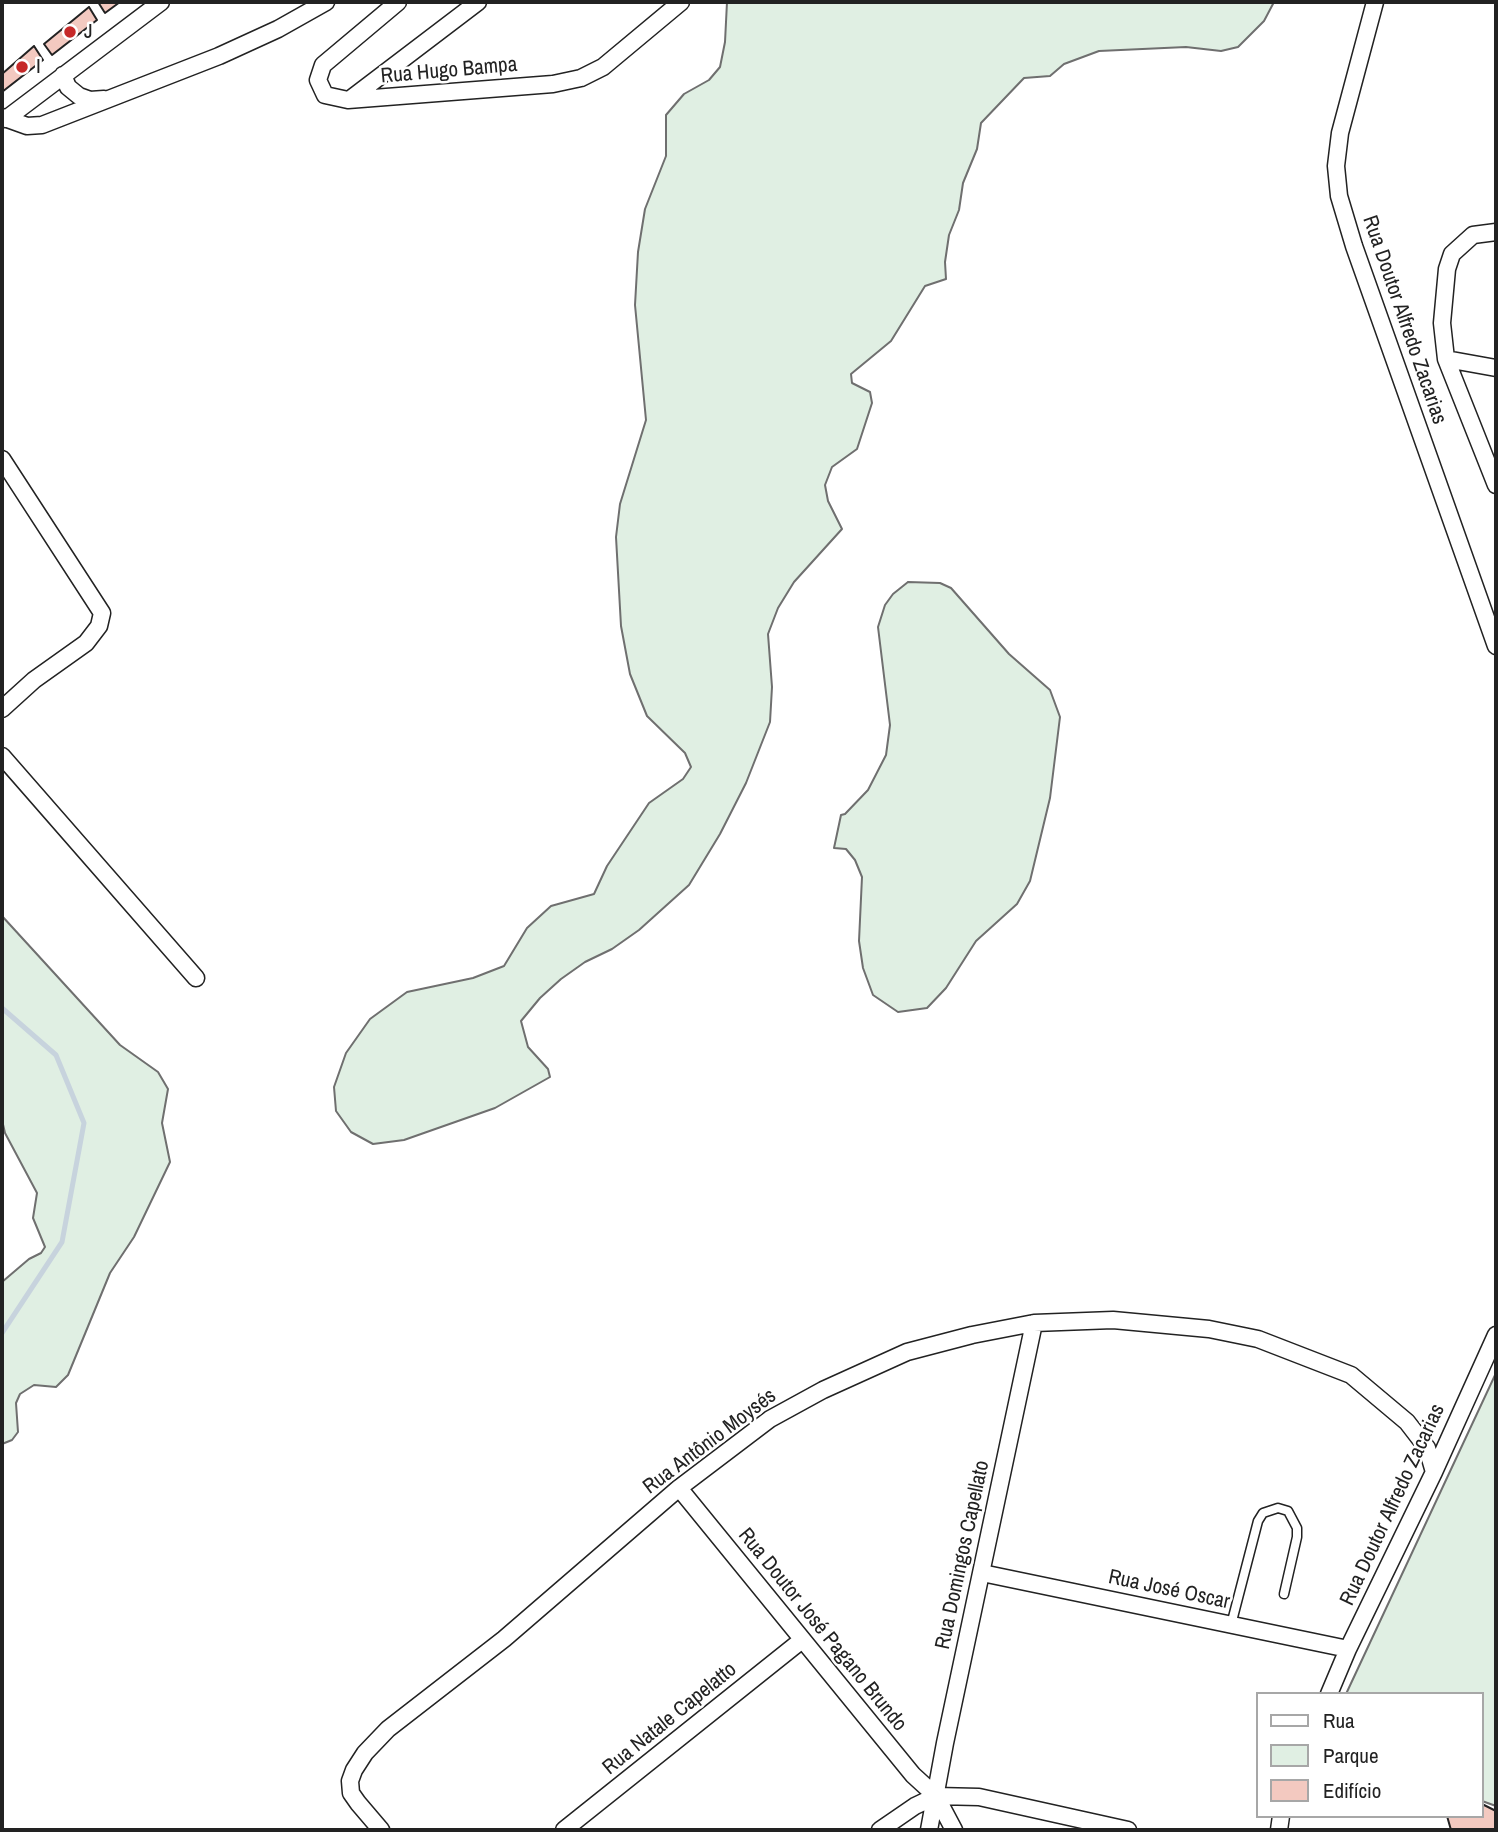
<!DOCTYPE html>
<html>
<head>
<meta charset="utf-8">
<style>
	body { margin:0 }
	#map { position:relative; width:1498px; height:1832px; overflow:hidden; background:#fff; font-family:"Archivo Narrow",sans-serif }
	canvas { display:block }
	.frame { position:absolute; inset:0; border:4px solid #222; pointer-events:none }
	.legend { position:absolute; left:1256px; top:1692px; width:228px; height:126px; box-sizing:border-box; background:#fff; border:2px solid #a7a7a7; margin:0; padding:9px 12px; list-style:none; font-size:21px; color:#222 }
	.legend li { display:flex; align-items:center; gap:14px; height:35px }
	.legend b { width:35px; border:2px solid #a7a7a7 }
</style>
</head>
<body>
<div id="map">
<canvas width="1498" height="1832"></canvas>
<div class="frame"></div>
<ul class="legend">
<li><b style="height:9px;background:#fff"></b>Rua</li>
<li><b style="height:19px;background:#e0efe3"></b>Parque</li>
<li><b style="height:19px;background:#f3c9c0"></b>Edifício</li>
</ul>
</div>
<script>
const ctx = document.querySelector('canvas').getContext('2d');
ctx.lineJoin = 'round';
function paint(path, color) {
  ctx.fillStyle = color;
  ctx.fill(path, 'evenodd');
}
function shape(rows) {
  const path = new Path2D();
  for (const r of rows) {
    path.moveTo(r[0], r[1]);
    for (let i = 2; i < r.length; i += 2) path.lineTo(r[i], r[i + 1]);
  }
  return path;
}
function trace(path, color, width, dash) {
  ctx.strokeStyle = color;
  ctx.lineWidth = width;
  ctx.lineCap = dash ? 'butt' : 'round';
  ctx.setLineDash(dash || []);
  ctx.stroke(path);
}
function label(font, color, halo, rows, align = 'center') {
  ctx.font = font + ' "Archivo Narrow",sans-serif';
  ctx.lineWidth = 5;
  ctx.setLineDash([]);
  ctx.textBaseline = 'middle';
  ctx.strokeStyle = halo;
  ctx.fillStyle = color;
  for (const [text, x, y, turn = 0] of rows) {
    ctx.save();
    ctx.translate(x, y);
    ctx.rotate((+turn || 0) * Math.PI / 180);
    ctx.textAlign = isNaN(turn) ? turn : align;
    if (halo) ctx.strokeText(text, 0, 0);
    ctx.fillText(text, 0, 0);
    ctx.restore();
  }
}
const green = shape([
	[727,2,1274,2,1264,21,1238,47,1221,51,1186,47,1099,51,1064,64,1050,76,1024,78,981,123,977,149,963,183,959,210,949,235,945,262,946,279,925,286,891,341,851,374,852,383,870,392,872,403,857,449,832,467,825,485,828,501,842,529,794,582,778,608,768,634,772,687,770,722,746,783,720,834,689,885,639,930,612,949,585,962,561,979,540,998,521,1021,528,1047,548,1069,550,1077,495,1108,404,1140,373,1144,351,1132,336,1111,334,1087,346,1053,370,1019,407,992,473,978,504,966,527,928,551,906,594,894,607,866,649,803,683,779,691,767,685,753,647,716,630,674,621,626,616,537,620,504,646,420,635,305,638,252,645,209,666,156,666,115,684,94,709,80,720,67,725,42,727,2],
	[908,582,940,583,951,588,1009,654,1050,690,1060,717,1050,798,1030,881,1017,904,976,941,946,988,927,1008,898,1012,873,995,863,968,859,941,862,877,855,860,846,849,834,848,841,815,845,814,868,790,886,755,890,725,878,627,885,605,893,594,908,582],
	[2,916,120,1045,158,1072,168,1089,162,1123,170,1162,134,1237,110,1273,68,1375,56,1387,34,1385,20,1394,16,1403,18,1432,12,1440,2,1444,2,1282,29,1259,41,1253,45,1247,33,1218,37,1193,5,1133,2,1120,2,916],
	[1496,1373,1496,1806,1482,1801,1482,1694,1346,1694,1496,1373]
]);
paint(green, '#e0efe3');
trace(green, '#6f6f6f', 2);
trace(shape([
	[2,1008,56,1055,84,1123,62,1242,2,1333]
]), '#c7d3dd', 5);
const building = shape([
	[98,2,120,2,105,13,98,2],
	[89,7,97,20,52,55,44,44,89,7],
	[34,46,43,60,2,92,2,74,34,46],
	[1482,1804,1496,1811,1496,1830,1451,1830,1447,1816,1482,1816,1482,1804]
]);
paint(building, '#f3c9c0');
trace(building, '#222', 2);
const lane = shape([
	[1231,1625,1258,1521,1263,1513,1278,1508,1288,1511,1297,1528,1297,1537,1284,1594]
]);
const street = shape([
	[398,2,323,65,318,80,325,95,348,100,553,84,581,78,603,67,681,2],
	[1375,2,1340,133,1336,166,1339,196,1354,246,1496,646],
	[63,75,68,87,79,96,90,100,104,99],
	[349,100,478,2],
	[2,117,27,126,42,125,219,56,278,29,326,2],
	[6,119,161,2],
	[1496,232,1473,235,1452,254,1447,269,1442,323,1446,359,1496,485],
	[1446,359,1496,368],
	[2,459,102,613,99,626,86,643,34,680,2,709],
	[2,756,196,978],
	[679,1488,913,1775,936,1796,954,1830],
	[982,1573,1348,1649],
	[1329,1694,1348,1649,1434,1472,1496,1335],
	[381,1830,358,1803,351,1793,350,1781,354,1770,365,1753,388,1729,504,1639,679,1488,770,1419,823,1390,907,1352,972,1335,1034,1323,1113,1320,1209,1329,1258,1339,1351,1375,1407,1422,1427,1448,1434,1472],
	[564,1830,802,1640],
	[880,1830,915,1806,936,1796,979,1797,1128,1830],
	[929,1830,945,1743,1034,1323],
	[1279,1830,1281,1816]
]);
trace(lane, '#222', 11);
trace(street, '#222', 19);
trace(lane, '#fff', 8);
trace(street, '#fff', 16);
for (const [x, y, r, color] of [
	[70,32,7,"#c62828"],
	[22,67,7,"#c62828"]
]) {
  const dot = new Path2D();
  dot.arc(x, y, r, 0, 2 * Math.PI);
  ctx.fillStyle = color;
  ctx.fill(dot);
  trace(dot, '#fff', 2.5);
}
label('21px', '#222', '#fff', [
	["J",84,32],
	["I",36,67]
], 'left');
label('21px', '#222', '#fff', [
	["Rua Hugo Bampa",449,71,-5],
	["Rua Doutor Alfredo Zacarias",1404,320,71],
	["Rua Antônio Moysés",710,1442,-37],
	["Rua Doutor Alfredo Zacarias",1393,1505,-65],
	["Rua Domingos Capellato",963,1555,-78],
	["Rua José Oscar",1169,1590,12],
	["Rua Doutor José Pagano Brundo",822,1630,51],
	["Rua Natale Capelatto",670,1719,-39]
]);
</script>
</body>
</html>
